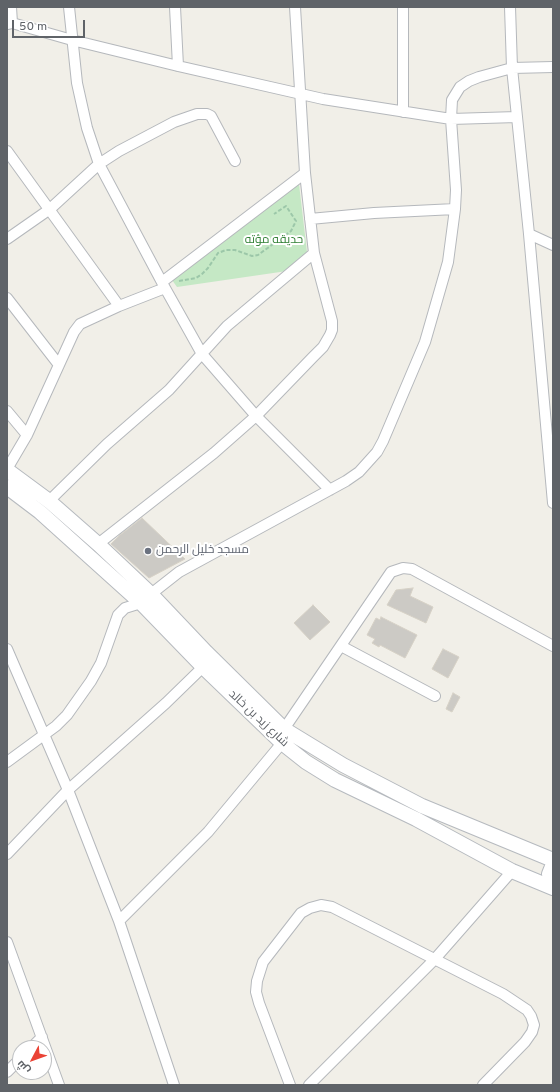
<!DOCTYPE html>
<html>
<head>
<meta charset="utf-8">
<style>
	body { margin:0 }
	#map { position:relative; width:560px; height:1092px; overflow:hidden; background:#f1efe8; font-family:Overpass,Cairo,sans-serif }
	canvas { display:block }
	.frame { position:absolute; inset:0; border:8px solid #5f6368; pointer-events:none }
	.north { position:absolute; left:12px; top:1040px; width:40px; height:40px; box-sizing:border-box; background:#fff; border:1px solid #bfc1c3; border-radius:50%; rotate:229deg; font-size:11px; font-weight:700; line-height:16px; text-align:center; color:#5f6368 }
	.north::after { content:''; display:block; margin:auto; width:14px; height:18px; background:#ea4335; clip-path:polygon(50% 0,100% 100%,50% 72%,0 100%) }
	.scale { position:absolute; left:12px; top:20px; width:73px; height:18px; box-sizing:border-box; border:2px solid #5f6368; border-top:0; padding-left:5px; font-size:12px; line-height:14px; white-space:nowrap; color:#5f6368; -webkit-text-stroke:3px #fff; paint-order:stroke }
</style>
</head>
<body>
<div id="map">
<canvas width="560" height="1092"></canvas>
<div class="frame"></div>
<div class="north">ش</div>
<div class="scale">50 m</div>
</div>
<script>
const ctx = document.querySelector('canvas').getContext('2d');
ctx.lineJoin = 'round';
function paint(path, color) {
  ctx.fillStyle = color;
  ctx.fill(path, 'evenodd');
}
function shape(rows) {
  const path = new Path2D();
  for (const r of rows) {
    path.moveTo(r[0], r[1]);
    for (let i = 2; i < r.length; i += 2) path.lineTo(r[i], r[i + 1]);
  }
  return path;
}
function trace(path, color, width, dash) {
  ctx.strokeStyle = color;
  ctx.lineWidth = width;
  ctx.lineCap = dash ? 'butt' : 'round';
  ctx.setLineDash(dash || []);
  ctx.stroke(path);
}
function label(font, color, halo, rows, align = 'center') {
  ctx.font = font + ' Overpass,Cairo,sans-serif';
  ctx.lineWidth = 4;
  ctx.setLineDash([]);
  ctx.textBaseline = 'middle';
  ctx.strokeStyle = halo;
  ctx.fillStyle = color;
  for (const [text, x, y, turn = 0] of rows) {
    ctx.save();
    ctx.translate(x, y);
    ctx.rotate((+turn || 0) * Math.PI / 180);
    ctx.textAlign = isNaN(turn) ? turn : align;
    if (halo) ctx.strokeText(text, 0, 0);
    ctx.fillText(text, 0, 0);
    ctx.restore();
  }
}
paint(shape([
	[299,184,307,252,304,258,287,271,177,287,172,280]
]), '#c5e8c5');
const building = shape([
	[142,518,185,559,149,578,111,544,120,535,142,518],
	[413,588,410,596,433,607,426,623,387,605,396,590,413,588],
	[313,605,330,622,310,640,294,623,313,605],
	[381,617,417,635,405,658,380,645,379,647,372,643,375,639,367,635,376,618,380,620,381,617],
	[443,649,459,657,448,678,432,669,443,649],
	[453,693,460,697,452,712,446,709,453,693]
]);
paint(building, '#cccac5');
trace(building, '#d6d1c6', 1);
const street = shape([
	[11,7,12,23],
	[69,7,77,83,87,128,99,164,165,288,202,354,256,416,330,490],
	[175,7,178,66],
	[510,7,512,68,529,234,553,245],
	[7,24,12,23,72,40,178,66,323,99,451,119,517,117],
	[403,112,403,7],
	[7,151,119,306],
	[310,219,374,213,455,209],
	[529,234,553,503],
	[7,239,50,209,99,164,119,151,174,122,197,114,207,114,211,116,235,161],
	[162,282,305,173],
	[7,298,59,365],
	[7,411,27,435],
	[7,469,27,435,74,332,80,324,119,306,165,288],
	[49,501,107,444,169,390,227,326,314,253],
	[98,544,214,453,256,416,313,357,323,347,330,335,332,330,332,321,314,253,305,173,295,7],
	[151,594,179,572,346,481,359,472,377,452,383,441,425,342,448,262,455,209,456,190,451,119,452,100,460,87,469,81,479,77,512,68,553,67],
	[341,646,435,696],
	[7,649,68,790,119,921,174,1085],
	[284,729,391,572,403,568,412,569,553,646],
	[7,762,56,726,67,715,91,681,101,663,118,615,125,608,141,603],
	[7,854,68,790,166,703,203,667],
	[119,921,208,832,282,743],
	[7,942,59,1085],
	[31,1048,42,1037],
	[7,1072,20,1059],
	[290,1085,259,1003,256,992,257,981,263,962,301,913,310,908,321,905,332,907,503,994,527,1010,531,1016,534,1025,532,1032,525,1042,483,1085],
	[309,1085,434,960,512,871]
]);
const secondary = shape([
	[7,470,49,501,98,544,151,594,206,652,284,729,343,765,422,806,553,860],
	[7,487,40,512,141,603,203,667,282,743,306,762,335,780,416,819,512,871,553,888],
	[553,864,549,874,551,884,553,888]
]);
trace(street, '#b5b8bc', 12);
trace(secondary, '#b6babf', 16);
trace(shape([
	[179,281,196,278,202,274,208,268,218,253,226,250,235,250,252,256,258,255,291,231,296,221,286,206,274,214]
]), '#9cc7a9', 2, [4, 2]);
trace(street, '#fff', 10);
trace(secondary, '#fff', 14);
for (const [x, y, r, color] of [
	[148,551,4,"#6b7280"]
]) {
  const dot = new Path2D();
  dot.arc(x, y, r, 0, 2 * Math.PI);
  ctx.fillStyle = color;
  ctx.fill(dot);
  trace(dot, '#fff', 1.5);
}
label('12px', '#348238', '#fff', [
	["حديقه مؤته",274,241]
]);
label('12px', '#5b616d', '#fff', [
	["مسجد خليل الرحمن",156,551]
], 'left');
label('12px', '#5f6368', '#fff', [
	["شارع زيد بن خالد",258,719,43]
]);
</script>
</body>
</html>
